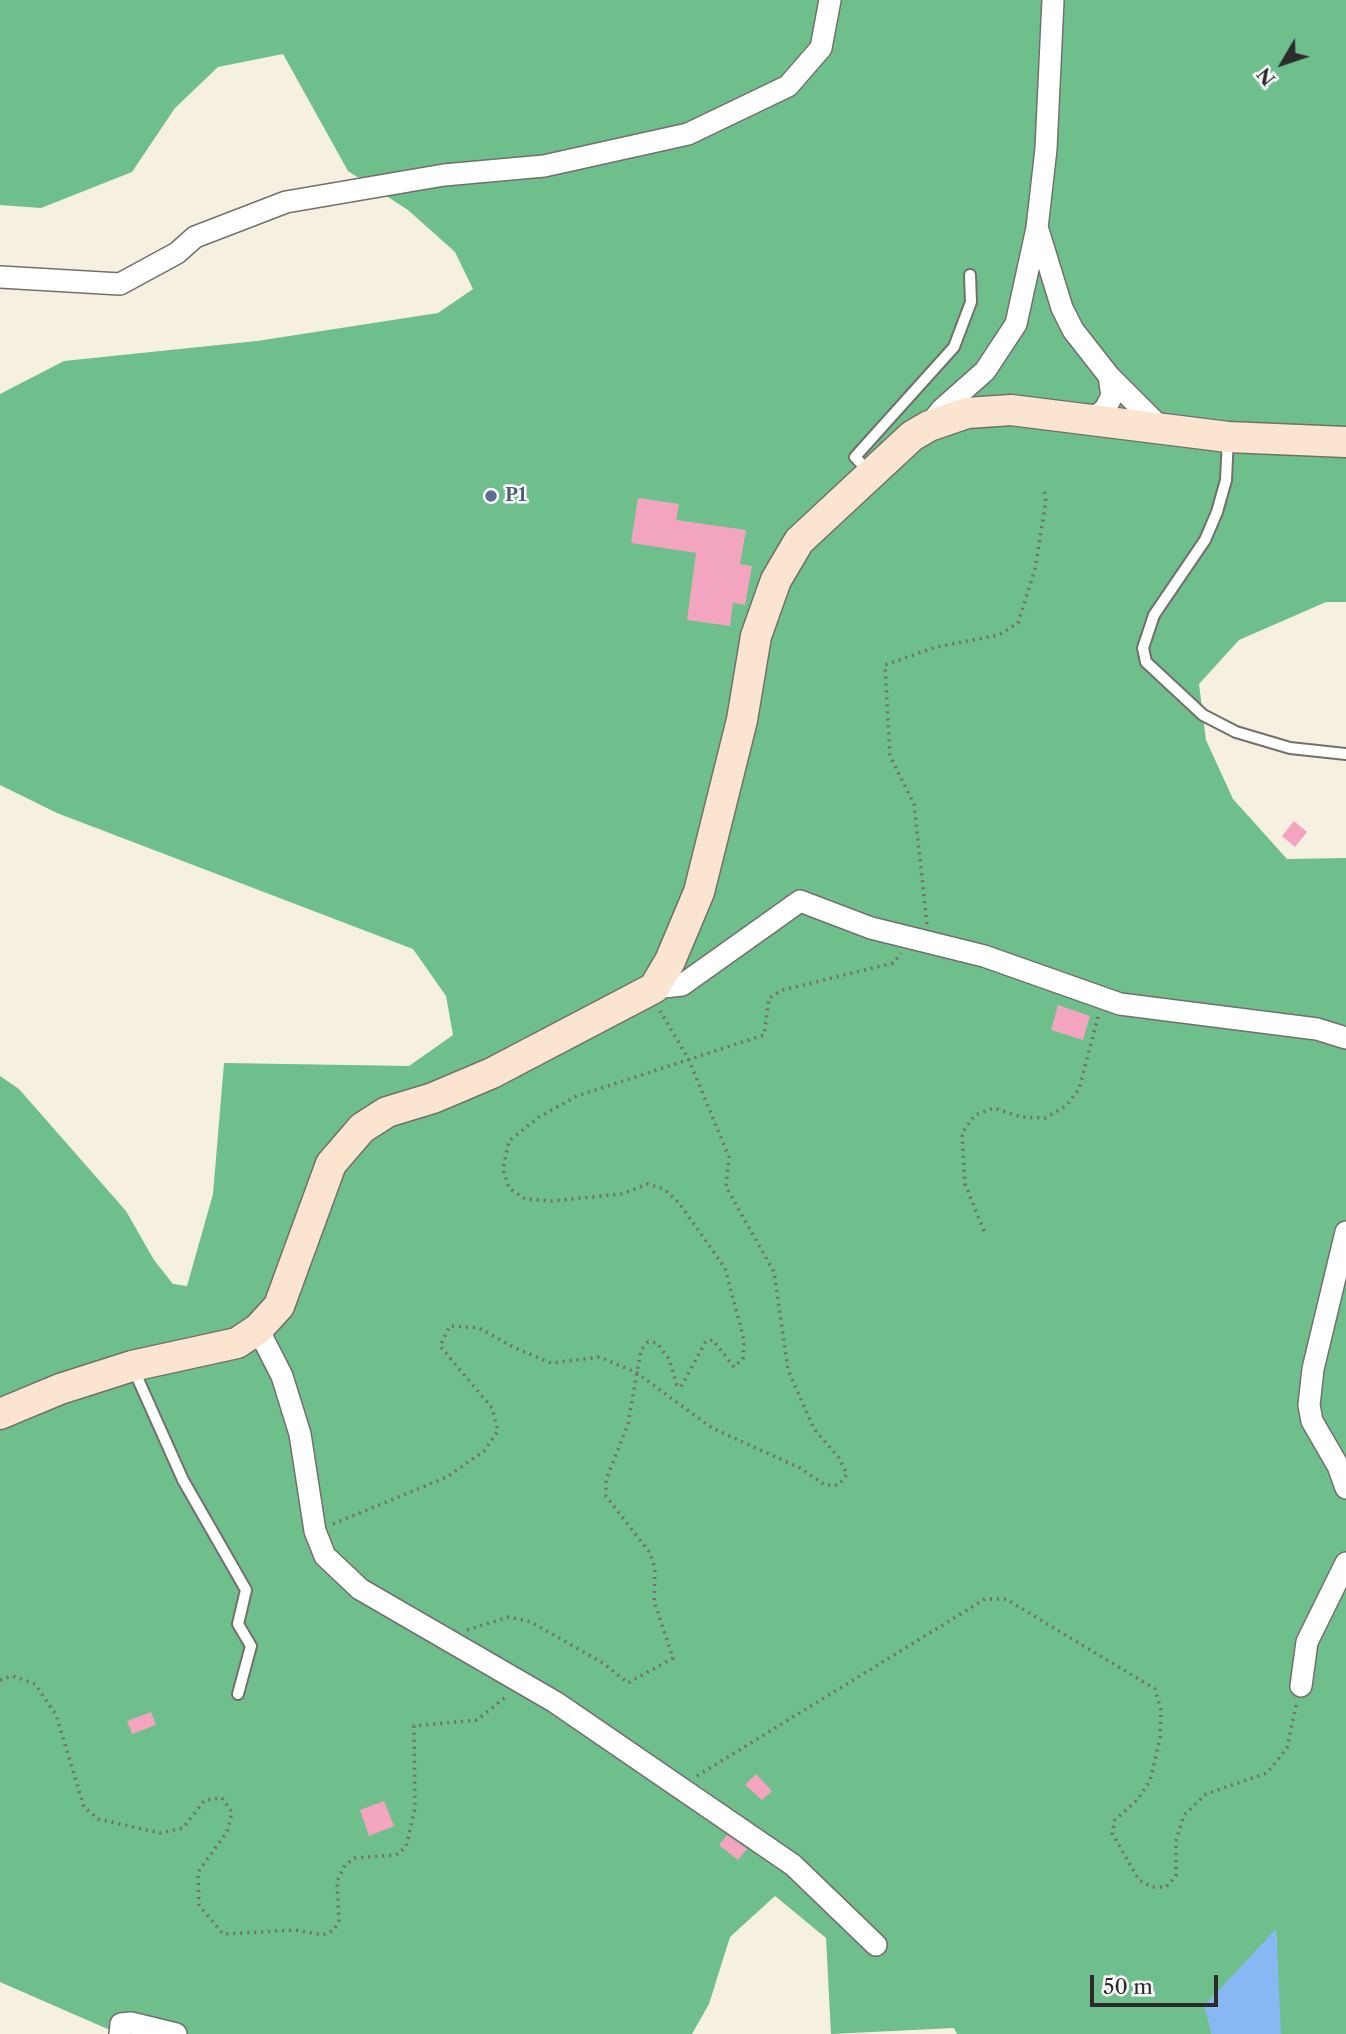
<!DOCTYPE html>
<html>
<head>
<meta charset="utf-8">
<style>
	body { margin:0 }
	#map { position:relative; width:1346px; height:2034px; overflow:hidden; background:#f6f0e1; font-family:"Libre Caslon Text",serif }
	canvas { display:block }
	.north { position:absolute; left:1248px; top:28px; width:70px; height:70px; -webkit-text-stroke:5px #fff; paint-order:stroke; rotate:231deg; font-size:19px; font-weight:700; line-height:28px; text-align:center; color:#2b2b2b }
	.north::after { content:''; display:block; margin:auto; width:24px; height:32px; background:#2b2b2b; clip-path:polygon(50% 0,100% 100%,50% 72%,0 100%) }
	.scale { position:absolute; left:1090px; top:1975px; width:128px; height:32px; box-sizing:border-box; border:4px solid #2b2b2b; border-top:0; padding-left:9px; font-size:21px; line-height:24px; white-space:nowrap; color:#2b2b2b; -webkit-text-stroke:5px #fff; paint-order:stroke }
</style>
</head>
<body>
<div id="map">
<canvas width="1346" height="2034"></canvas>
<div class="north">N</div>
<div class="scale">50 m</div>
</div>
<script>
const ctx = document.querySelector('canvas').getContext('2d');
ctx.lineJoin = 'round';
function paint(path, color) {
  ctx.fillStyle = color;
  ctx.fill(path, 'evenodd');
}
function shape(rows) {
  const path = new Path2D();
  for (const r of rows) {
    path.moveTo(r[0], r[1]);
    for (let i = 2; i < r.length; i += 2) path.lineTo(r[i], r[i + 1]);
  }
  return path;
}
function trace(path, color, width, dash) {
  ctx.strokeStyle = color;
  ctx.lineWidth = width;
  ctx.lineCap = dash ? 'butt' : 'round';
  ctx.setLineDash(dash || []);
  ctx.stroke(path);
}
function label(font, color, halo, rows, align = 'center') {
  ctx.font = font + ' "Libre Caslon Text",serif';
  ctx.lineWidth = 5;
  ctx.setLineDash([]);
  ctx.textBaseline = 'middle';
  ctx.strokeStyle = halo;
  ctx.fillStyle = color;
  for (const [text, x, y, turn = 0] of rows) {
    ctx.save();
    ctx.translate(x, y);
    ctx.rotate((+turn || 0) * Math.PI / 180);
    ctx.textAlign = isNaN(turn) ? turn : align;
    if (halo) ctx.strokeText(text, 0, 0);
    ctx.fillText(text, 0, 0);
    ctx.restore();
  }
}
paint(shape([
	[0,0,1346,0,1346,602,1326,602,1239,640,1199,684,1206,740,1233,799,1287,859,1346,858,1346,2034,1280,2034,1276,1931,1205,2006,1212,2034,957,2034,954,2028,831,2034,826,1938,775,1896,730,1937,709,2004,692,2034,119,2034,0,1982,0,1076,19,1089,126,1211,154,1260,173,1284,187,1286,213,1194,224,1063,409,1066,453,1035,446,996,413,949,57,813,0,785,0,394,64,361,257,341,438,313,473,289,455,252,408,210,348,171,283,54,218,67,175,108,132,172,41,208,0,205]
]), '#6ebf8c');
paint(shape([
	[1276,1929,1281,2034,1212,2034,1204,2006]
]), '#88b8f3');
paint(shape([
	[638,498,679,504,676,520,746,530,740,564,752,566,745,605,733,603,730,626,687,620,696,553,631,543],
	[1294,821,1307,832,1295,847,1282,836],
	[1058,1005,1090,1016,1083,1040,1051,1030],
	[151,1712,156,1725,132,1734,127,1721],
	[756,1774,772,1791,762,1800,745,1785],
	[384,1801,394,1826,369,1836,360,1810],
	[727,1835,747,1849,738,1860,719,1845]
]), '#f3a5bf');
const lane = shape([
	[1228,438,1226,480,1217,512,1205,540,1154,615,1143,648,1146,662,1203,715,1236,732,1290,748,1346,754],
	[870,473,855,457,954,347,971,302,970,275],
	[133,1368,183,1480,246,1590,238,1624,251,1646,238,1694]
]);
const street = shape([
	[1038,230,1062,308,1073,330,1109,376,1162,429],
	[0,277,120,284,177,253,195,237,286,202,444,175,544,166,688,134,788,86,821,48,830,0],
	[1092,420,1105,409,1112,396,1109,376],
	[930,424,942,409,985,371,1016,324,1037,228,1046,149,1053,0],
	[654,988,682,985,800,901,871,928,984,956,1120,1004,1317,1029,1346,1038],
	[1346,1232,1313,1369,1309,1405,1312,1421,1338,1466,1346,1488],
	[258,1329,282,1376,300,1434,315,1531,325,1556,360,1589,555,1702,793,1865,876,1945],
	[1301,1686,1307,1642,1346,1563],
	[120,2034,121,2024,131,2023,176,2034]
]);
const secondary = shape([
	[0,1414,60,1389,132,1366,237,1343,258,1329,279,1306,331,1164,362,1128,387,1112,433,1098,492,1073,654,988,670,961,699,892,742,720,756,636,776,580,799,541,912,436,929,426,967,413,1011,410,1228,437,1346,442]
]);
trace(lane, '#72706b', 14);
trace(street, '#72706b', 24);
trace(secondary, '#72706b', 33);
trace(shape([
	[927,924,914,804,890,756,885,665,936,647,999,635,1018,623,1035,569,1046,501,1044,490],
	[984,1231,965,1184,962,1133,975,1115,994,1108,1021,1117,1045,1118,1066,1106,1079,1089,1098,1017],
	[333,1524,447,1477,484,1451,498,1431,492,1408,440,1346,450,1326,479,1328,513,1347,551,1363,600,1357,637,1373,712,1428,800,1468,825,1485,839,1485,847,1474,839,1458,814,1429,788,1370,774,1272,726,1187,729,1157,688,1058,660,1011],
	[467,1630,509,1617,531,1622,603,1663,628,1683,673,1658,654,1601,655,1569,650,1553,606,1496,606,1480,628,1424,641,1350,648,1342,657,1343,669,1359,677,1385,681,1387,706,1341,713,1340,734,1367,743,1359,744,1340,725,1268,679,1203,664,1189,648,1184,621,1194,552,1201,525,1199,509,1188,503,1169,509,1141,539,1117,577,1096,764,1035,769,998,783,990,893,963,901,953],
	[0,1680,13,1676,35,1684,56,1715,84,1807,98,1819,160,1833,183,1828,205,1800,222,1798,232,1812,227,1832,198,1872,199,1905,223,1934,295,1930,323,1935,334,1930,339,1920,337,1881,345,1865,355,1858,396,1855,406,1847,415,1809,414,1726,477,1720,507,1696],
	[697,1776,985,1599,1006,1599,1155,1689,1161,1710,1160,1738,1150,1781,1137,1800,1115,1820,1112,1833,1139,1880,1152,1887,1166,1887,1176,1876,1176,1841,1184,1815,1206,1794,1267,1773,1287,1748,1297,1701]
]), '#72706b', 3.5, [2, 5]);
trace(lane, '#fff', 10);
trace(street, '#fff', 21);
trace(secondary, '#fce5d0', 30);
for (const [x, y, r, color] of [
	[491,496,7,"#5c6f8a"]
]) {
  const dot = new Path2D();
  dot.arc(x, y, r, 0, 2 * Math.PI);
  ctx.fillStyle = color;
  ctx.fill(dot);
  trace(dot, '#fff', 2.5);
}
label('bold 19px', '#4e5e75', '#fff', [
	["P1",505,496]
], 'left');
</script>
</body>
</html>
